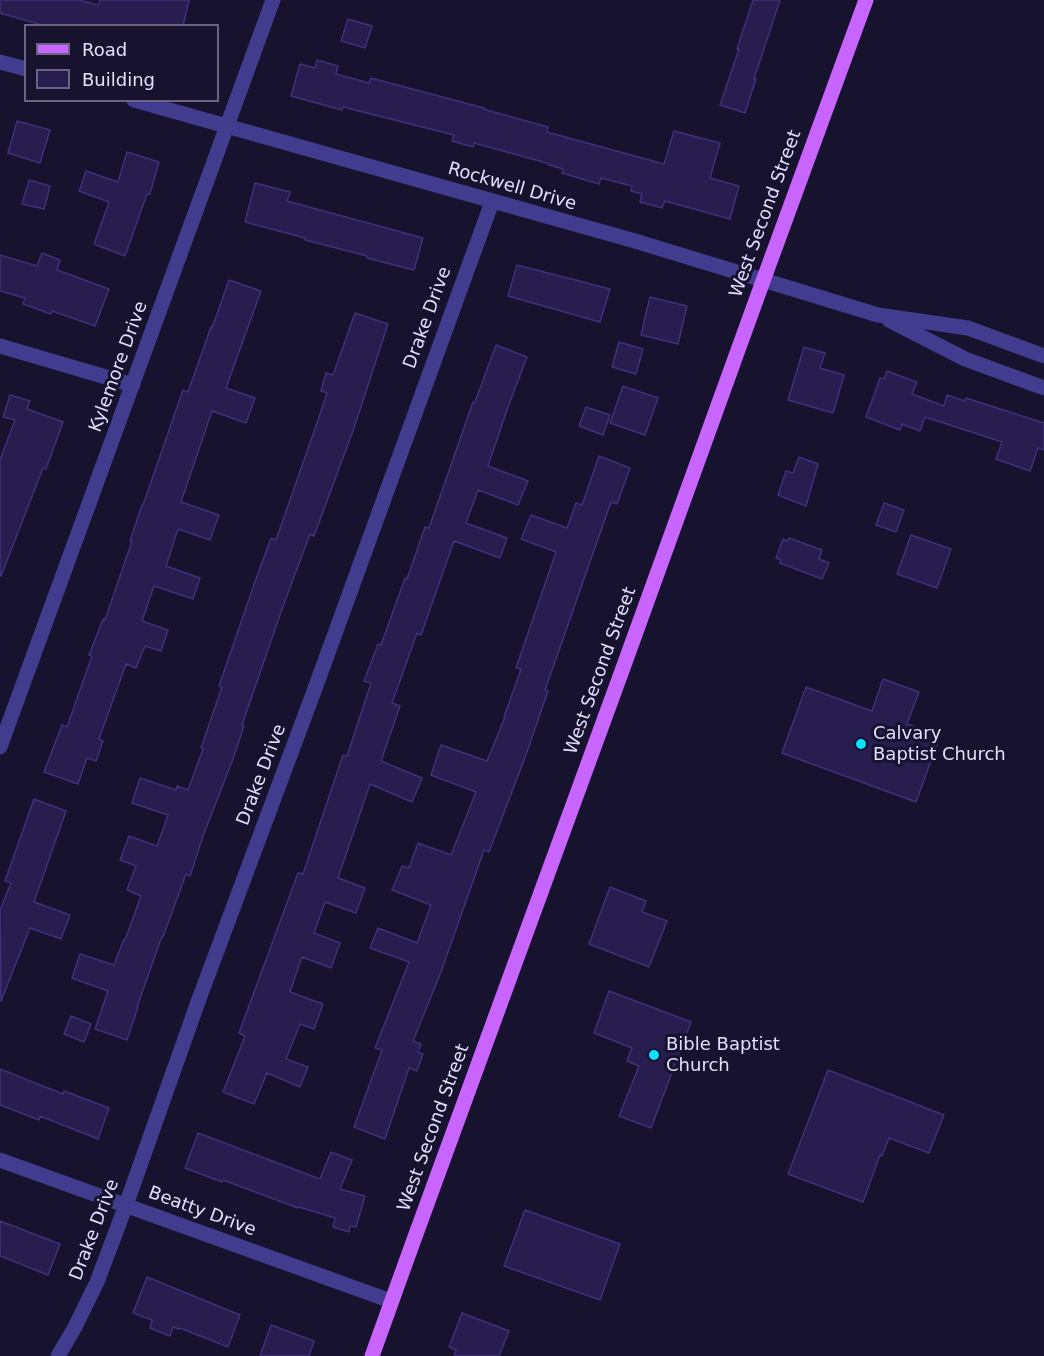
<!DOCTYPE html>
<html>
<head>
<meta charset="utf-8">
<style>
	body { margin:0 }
	#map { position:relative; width:1044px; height:1356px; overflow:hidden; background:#17122d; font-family:"DejaVu Sans",sans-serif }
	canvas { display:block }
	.legend { position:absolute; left:24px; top:24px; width:195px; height:78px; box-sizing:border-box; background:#17122d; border:2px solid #686481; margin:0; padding:8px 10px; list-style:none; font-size:18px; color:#e2deff }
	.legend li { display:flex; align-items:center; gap:12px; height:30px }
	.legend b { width:30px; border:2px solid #686481 }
</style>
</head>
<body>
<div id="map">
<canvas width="1044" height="1356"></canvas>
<ul class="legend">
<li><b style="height:8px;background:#c965ff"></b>Road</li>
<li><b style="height:16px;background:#281d4f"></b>Building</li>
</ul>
</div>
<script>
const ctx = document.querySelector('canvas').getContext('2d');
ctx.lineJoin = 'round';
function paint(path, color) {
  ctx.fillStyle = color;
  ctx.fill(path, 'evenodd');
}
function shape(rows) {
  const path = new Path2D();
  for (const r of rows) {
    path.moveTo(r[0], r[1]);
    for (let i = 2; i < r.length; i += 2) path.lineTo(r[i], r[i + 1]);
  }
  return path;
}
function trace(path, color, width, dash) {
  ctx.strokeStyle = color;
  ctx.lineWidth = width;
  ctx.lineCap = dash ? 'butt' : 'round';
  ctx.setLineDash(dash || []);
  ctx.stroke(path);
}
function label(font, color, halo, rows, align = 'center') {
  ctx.font = font + ' "DejaVu Sans",sans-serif';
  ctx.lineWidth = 6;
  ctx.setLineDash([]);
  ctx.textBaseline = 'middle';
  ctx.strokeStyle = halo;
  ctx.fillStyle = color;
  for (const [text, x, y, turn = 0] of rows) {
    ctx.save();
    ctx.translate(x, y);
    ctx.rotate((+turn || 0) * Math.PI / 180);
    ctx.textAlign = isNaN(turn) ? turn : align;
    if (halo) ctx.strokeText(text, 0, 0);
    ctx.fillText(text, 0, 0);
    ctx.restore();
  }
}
const building = shape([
	[0,0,79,0,98,5,100,0,189,0,183,26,45,26,0,13,0,0],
	[753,0,780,0,754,79,756,79,745,113,720,105,739,49,737,49,753,0],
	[348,19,372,26,365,48,341,41,348,19],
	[317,60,338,66,336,74,369,83,371,78,484,108,483,109,548,127,547,132,664,164,674,131,720,143,710,178,739,186,730,219,665,201,662,208,640,202,642,194,631,191,632,186,601,178,599,184,562,173,563,169,549,165,550,164,474,143,473,147,452,141,454,135,343,107,342,110,291,96,300,64,315,68,317,60],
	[17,121,50,130,40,163,8,153,17,121],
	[127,152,159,162,150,194,147,194,125,256,94,244,109,202,79,191,86,171,118,182,127,152],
	[29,180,50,186,44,209,22,204,29,180],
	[255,183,290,192,287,201,423,238,414,270,367,258,367,256,305,240,305,238,245,222,255,183],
	[42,253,60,260,57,270,109,289,95,326,52,311,51,314,23,304,25,298,0,291,0,255,37,266,42,253],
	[517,265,610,289,600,322,508,296,517,265],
	[229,280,261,291,226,388,255,398,246,423,212,411,181,502,219,515,210,540,178,529,166,566,200,578,193,599,154,586,142,621,168,630,161,651,145,646,136,668,126,664,99,739,103,741,96,761,87,758,78,784,44,772,62,725,67,727,92,656,89,655,103,619,105,620,132,541,130,541,142,505,143,505,183,390,188,392,211,327,212,328,229,280],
	[650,297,687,306,678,344,641,335,650,297],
	[355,313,388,324,354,428,314,536,310,534,282,609,242,725,244,726,233,759,203,836,190,876,186,874,163,937,162,936,137,1007,138,1007,127,1040,95,1029,108,991,72,978,80,954,114,965,124,939,125,940,141,896,127,890,136,866,120,860,129,836,157,846,168,815,132,803,140,778,176,790,177,786,188,790,203,749,201,748,222,687,219,686,257,576,271,538,276,540,319,417,327,393,321,391,326,373,333,375,355,313],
	[619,342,643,349,636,374,612,367,619,342],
	[496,345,527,357,508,407,488,466,528,481,518,505,478,490,466,523,507,538,500,558,454,541,421,635,417,633,392,703,400,706,381,761,422,778,412,802,370,784,338,878,365,888,356,913,325,902,314,933,340,943,331,968,302,957,290,992,323,1004,314,1029,300,1024,286,1059,308,1067,300,1087,267,1073,254,1104,223,1092,245,1036,239,1033,298,873,303,874,343,755,347,756,371,683,364,681,378,644,381,645,405,578,407,579,425,527,429,528,473,402,475,402,496,345],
	[804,347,825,353,820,368,844,375,833,413,788,400,804,347],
	[887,371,917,382,912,394,944,406,947,395,965,401,966,398,1044,423,1044,450,1038,448,1030,471,996,459,1002,442,925,417,920,431,902,424,900,430,866,417,880,378,884,379,887,371],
	[623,386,658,398,645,435,610,423,623,386],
	[10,395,30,401,27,409,63,422,46,469,43,468,1,576,0,575,0,460,15,420,3,417,10,395],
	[586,407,610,415,603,435,579,426,586,407],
	[599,456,630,468,617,504,611,502,545,690,548,691,527,752,489,852,484,850,441,972,413,1041,421,1044,418,1052,423,1054,417,1071,409,1068,385,1139,354,1127,382,1050,375,1048,409,962,370,948,378,928,417,943,431,905,392,890,402,866,409,868,418,843,451,855,476,792,431,775,441,745,487,761,505,717,504,717,521,669,516,668,556,552,521,539,531,515,567,528,576,503,582,505,599,456],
	[799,457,818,464,806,506,778,495,786,471,793,473,799,457],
	[884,503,904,510,896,532,876,525,884,503],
	[911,535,951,549,937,588,897,574,911,535],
	[789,538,822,550,819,559,829,563,822,579,780,563,781,560,776,558,783,539,788,541,789,538],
	[883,679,919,692,907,724,940,736,916,802,782,753,806,687,872,711,883,679],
	[34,799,66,811,34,902,70,915,61,939,30,928,1,1001,0,910,11,883,5,881,34,799],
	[610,887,646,901,642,912,667,921,649,967,589,944,610,887],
	[609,991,691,1022,651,1128,619,1116,639,1066,627,1061,632,1048,594,1033,609,991],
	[71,1016,91,1024,84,1042,64,1034,71,1016],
	[0,1069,63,1094,64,1091,109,1108,98,1139,40,1116,39,1120,0,1105,0,1069],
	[828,1070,944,1115,929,1153,889,1138,882,1156,880,1155,863,1202,788,1174,828,1070],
	[198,1133,320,1179,331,1152,352,1160,340,1189,365,1196,356,1227,350,1226,349,1232,333,1227,335,1218,299,1207,298,1208,223,1180,222,1182,185,1168,198,1133],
	[525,1210,620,1244,600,1300,504,1266,525,1210],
	[0,1221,60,1244,48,1275,0,1256,0,1221],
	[147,1277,240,1315,228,1347,180,1328,179,1329,173,1327,170,1336,150,1328,152,1320,133,1313,147,1277],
	[462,1313,509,1331,499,1356,454,1356,456,1350,449,1347,462,1313],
	[271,1325,314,1341,309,1356,260,1356,271,1325]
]);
paint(building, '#281d4f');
trace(building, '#402f7b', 1.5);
trace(shape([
	[0,62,26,69],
	[134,100,635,241,878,315,968,328,1044,356],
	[889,320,965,359,1044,388],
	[0,346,133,385],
	[0,747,273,0],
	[0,1160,391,1301],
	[58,1356,75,1327,97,1282,126,1205,199,999,313,694,492,202]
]), '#413c8d', 15);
trace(shape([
	[372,1356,412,1245,623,668,763,281,866,0]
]), '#c965ff', 15);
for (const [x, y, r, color] of [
	[861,744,6,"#0ae1ff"],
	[654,1055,6,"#0ae1ff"]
]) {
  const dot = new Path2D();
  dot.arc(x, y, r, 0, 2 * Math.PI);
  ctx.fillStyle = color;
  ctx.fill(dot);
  trace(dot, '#17122d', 2);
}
label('18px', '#e2deff', '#17122d', [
	["Rockwell Drive",512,187,16],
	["West Second Street",766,214,-70],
	["Drake Drive",428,318,-70],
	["Kylemore Drive",119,367,-70],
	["West Second Street",601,671,-70],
	["Drake Drive",262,775,-69],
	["West Second Street",434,1128,-70],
	["Beatty Drive",202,1212,20],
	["Drake Drive",95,1230,-69]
]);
label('18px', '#e2deff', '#17122d', [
	["Calvary",873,734],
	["Baptist Church",873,755],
	["Bible Baptist",666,1045],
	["Church",666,1066]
], 'left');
</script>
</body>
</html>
